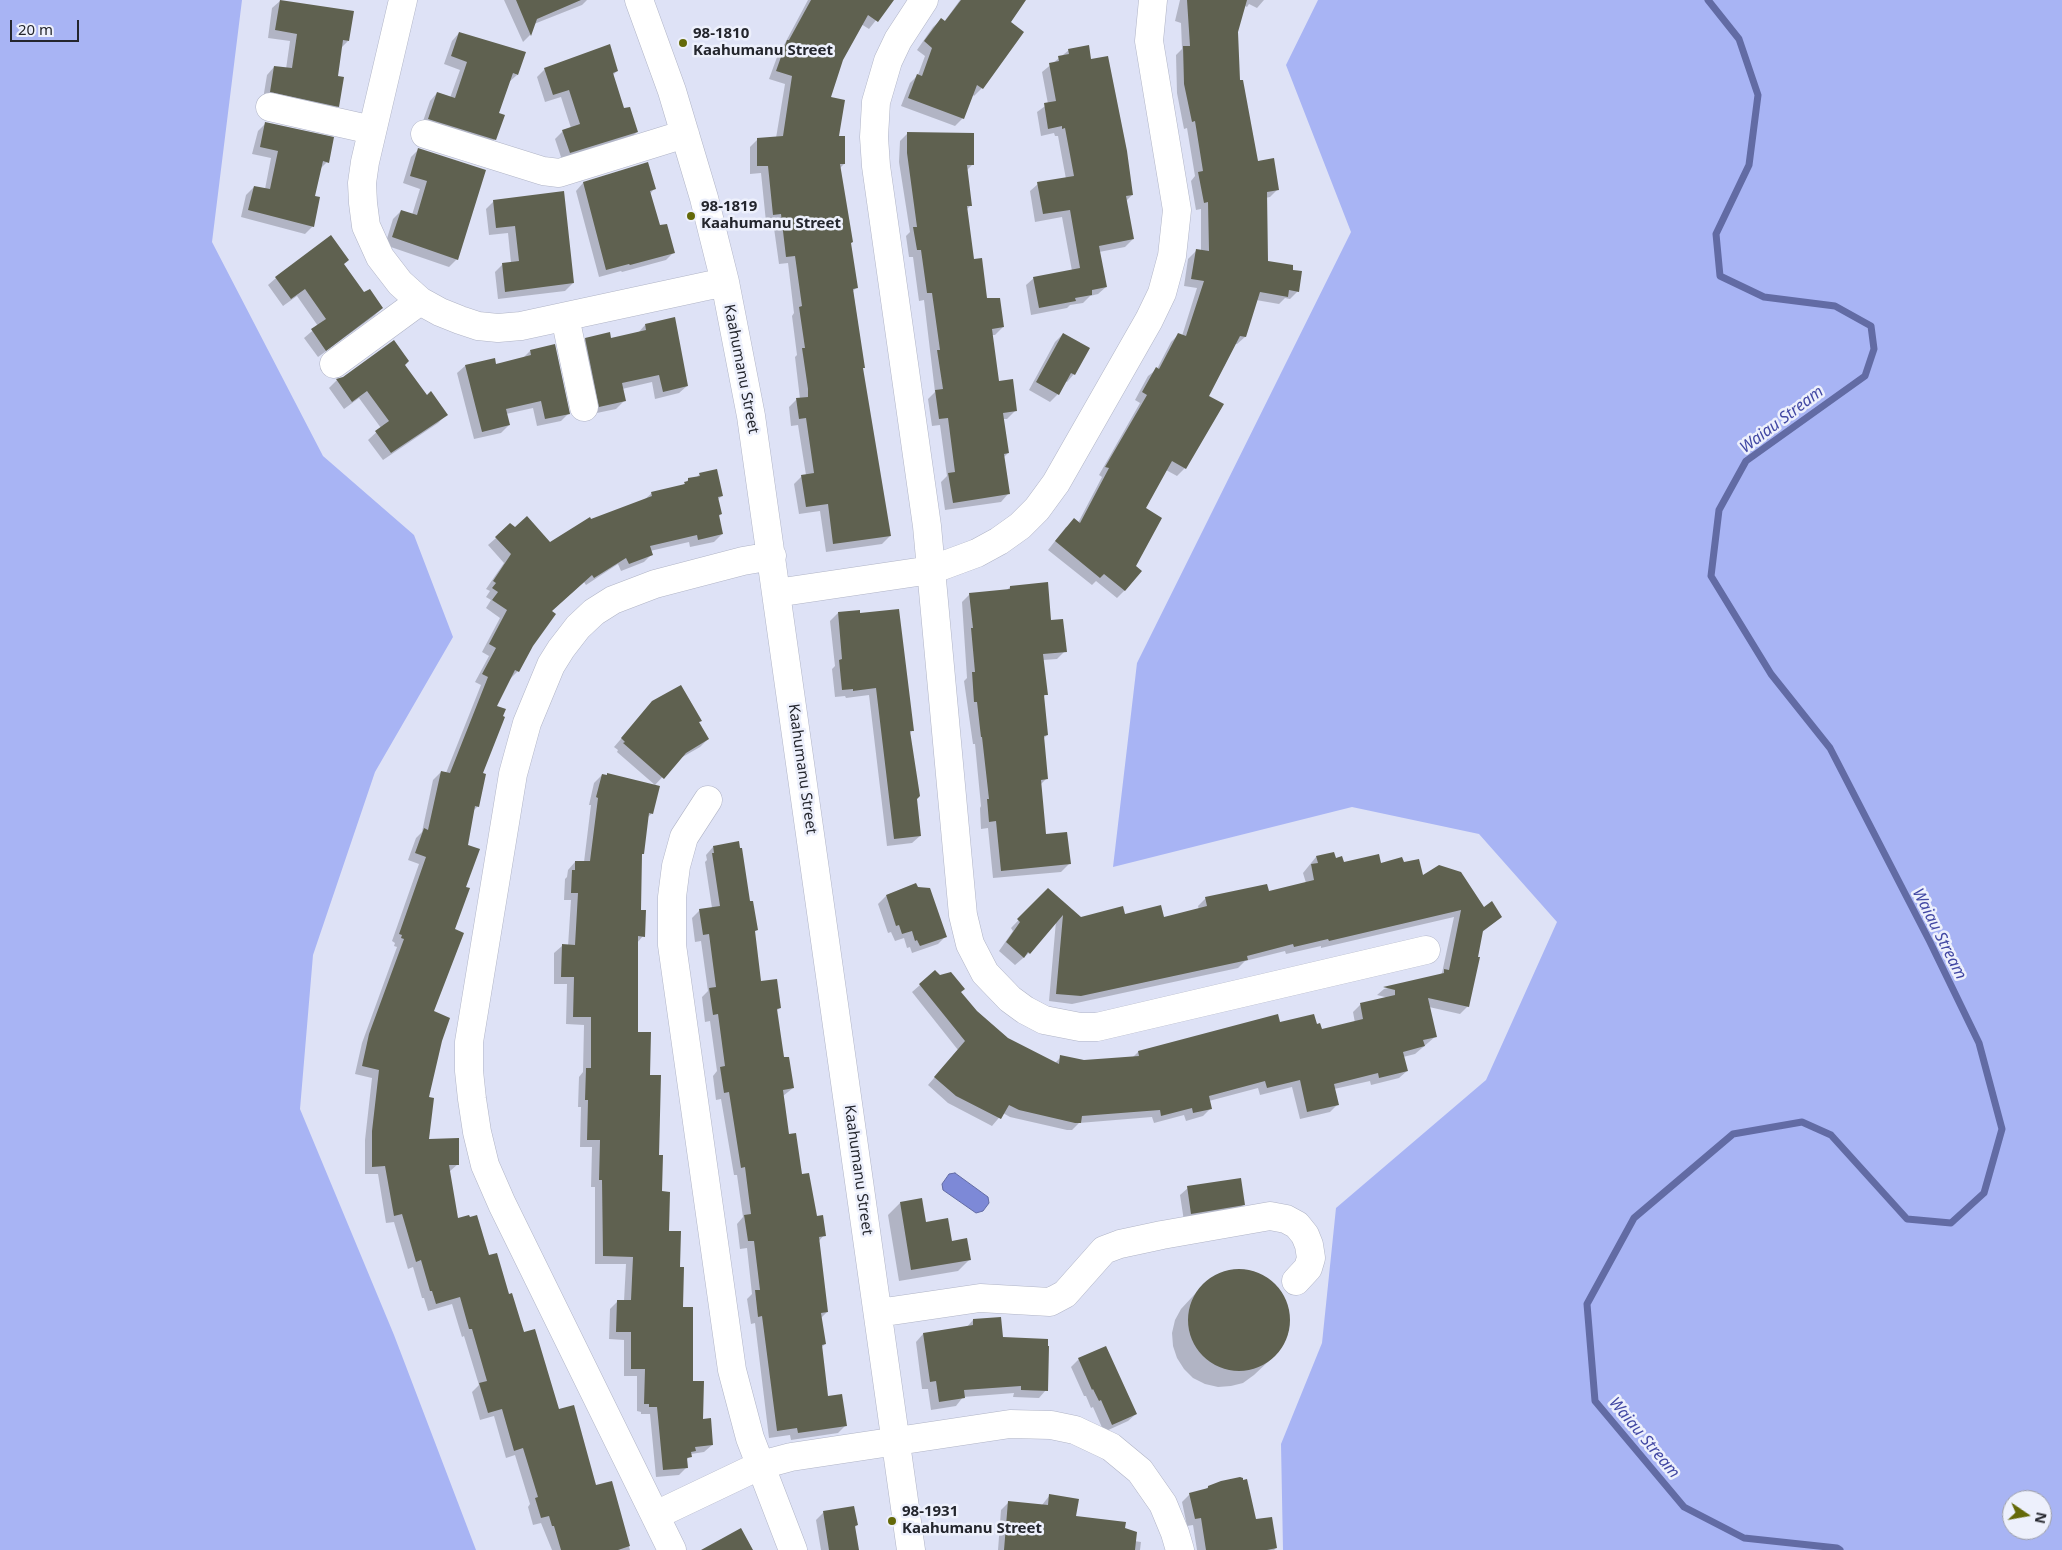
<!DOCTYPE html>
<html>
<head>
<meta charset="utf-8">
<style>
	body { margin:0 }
	#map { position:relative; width:2062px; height:1550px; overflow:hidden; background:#dee2f6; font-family:"Noto Sans",sans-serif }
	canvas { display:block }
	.north { position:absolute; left:2002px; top:1490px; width:50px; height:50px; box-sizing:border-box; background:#edf0fc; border:1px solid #9d9fa9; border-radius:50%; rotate:102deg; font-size:14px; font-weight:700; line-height:20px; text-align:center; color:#24262d }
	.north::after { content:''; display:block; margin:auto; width:18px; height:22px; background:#646908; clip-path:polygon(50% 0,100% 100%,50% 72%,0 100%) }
	.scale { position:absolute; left:10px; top:20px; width:69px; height:22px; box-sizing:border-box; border:2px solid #24262d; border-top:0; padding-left:6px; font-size:15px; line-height:18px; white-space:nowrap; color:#24262d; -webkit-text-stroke:4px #edf0fc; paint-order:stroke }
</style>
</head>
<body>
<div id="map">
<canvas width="2062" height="1550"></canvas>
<div class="north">N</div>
<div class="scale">20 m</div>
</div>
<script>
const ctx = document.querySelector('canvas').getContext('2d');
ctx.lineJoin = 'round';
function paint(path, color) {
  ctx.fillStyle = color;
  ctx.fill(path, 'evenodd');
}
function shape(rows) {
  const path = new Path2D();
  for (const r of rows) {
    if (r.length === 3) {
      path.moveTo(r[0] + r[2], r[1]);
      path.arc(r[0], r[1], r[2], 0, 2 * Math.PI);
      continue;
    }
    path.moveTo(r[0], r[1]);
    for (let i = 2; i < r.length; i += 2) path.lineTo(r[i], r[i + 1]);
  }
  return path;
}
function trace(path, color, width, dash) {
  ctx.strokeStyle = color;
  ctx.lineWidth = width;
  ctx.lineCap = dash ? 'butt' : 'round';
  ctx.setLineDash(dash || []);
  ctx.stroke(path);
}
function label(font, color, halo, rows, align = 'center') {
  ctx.font = font + ' "Noto Sans",sans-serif';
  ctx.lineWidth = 5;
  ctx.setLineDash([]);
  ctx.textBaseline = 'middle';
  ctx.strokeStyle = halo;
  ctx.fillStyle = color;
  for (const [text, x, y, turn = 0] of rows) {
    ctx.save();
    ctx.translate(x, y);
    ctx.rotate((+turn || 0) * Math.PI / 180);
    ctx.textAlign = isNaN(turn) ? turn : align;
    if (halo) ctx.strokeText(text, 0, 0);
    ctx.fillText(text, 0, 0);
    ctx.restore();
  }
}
paint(shape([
	[0,0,242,0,212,242,323,456,414,535,453,637,375,772,313,955,300,1109,394,1335,476,1550,0,1550],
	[1318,0,2062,0,2062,1550,1283,1550,1281,1444,1322,1343,1336,1208,1486,1080,1557,922,1479,834,1352,807,1113,867,1137,663,1351,232,1286,65],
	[2012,1500,2042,1500,2042,1530,2012,1530]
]), '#a8b4f4');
const water = shape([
	[955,1173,988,1197,989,1203,983,1211,976,1213,943,1190,942,1184,949,1174,955,1173]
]);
paint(water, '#7d89d7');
trace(water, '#626ba4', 1);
paint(shape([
	[504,0,587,0,582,5,534,24,530,35,523,42],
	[808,0,892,0,869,29,861,24,842,60,829,98,844,164,839,169,856,288,853,291,864,367,862,369,890,536,882,544,826,552,820,511,799,514,794,484,802,476,806,475,798,425,791,426,789,407,796,400,800,399,795,357,797,355,792,316,794,313,788,263,779,264,773,221,766,222,761,173,750,174,750,147,758,139,776,138,785,84,769,79,780,49,784,45],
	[960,0,1025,0,1009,22,982,88,974,96,972,94,963,118,955,126,901,106,910,83,918,75,925,56,917,50,933,27,941,20,944,22],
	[1180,0,1264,0,1257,8,1249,4,1247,7,1245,6,1237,31,1239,82,1257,162,1278,189,1270,197,1265,198,1266,262,1298,291,1290,299,1285,298,1279,304,1256,300,1245,337,1237,344,1235,344,1207,397,1185,468,1177,476,1166,470,1144,509,1134,567,1125,590,1117,598,1096,581,1092,585,1048,550,1066,527,1078,523,1102,477,1099,475,1140,403,1135,400,1148,376,1157,369,1171,342,1179,334,1182,336,1197,288,1184,286,1188,259,1196,251,1201,252,1201,209,1196,210,1191,181,1195,176,1187,128,1184,129,1177,93,1176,55,1182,49,1181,23,1175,21],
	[280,1,348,41,341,48,336,77,338,106,330,114,263,99,267,75,274,67,286,69,290,41,268,38,272,8],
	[459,33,517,75,509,82,498,114,495,139,487,147,421,127,430,101,437,93,450,98,460,70,444,64,452,41],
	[1069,50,1090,60,1132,195,1126,201,1133,239,1125,247,1099,252,1106,287,1098,294,1090,296,1083,303,1070,305,1067,308,1031,315,1026,285,1034,278,1072,271,1062,217,1035,222,1030,191,1038,184,1066,179,1058,136,1055,136,1054,133,1041,136,1037,112,1048,104,1042,72],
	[545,69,617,71,613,75,624,110,637,132,629,140,562,160,555,139,563,131,571,128,561,97,545,102,537,77],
	[266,123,327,162,319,170,313,197,313,226,305,234,241,217,246,195,254,187,265,189,271,158,252,154,258,131],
	[908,133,972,165,966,171,971,205,966,210,973,260,986,300,1003,327,995,335,991,335,998,382,1015,411,1007,419,1003,419,1008,453,1004,457,1008,494,1001,502,945,510,941,482,947,476,940,425,932,426,928,399,935,392,924,300,919,301,913,257,909,257,906,236,910,232,899,162,900,141],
	[419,149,457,259,449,267,385,245,393,219,401,211,412,215,420,189,403,183,411,157],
	[583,183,654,189,650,194,659,227,674,252,666,260,622,272,621,271,599,277,576,191],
	[494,201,573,283,565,291,498,299,495,272,503,264,511,263,508,233,489,235,486,209],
	[343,264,364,294,382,308,374,316,318,357,304,338,318,326,297,296,283,306,268,285,276,278],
	[645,325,687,386,679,393,655,399,652,382,622,389,624,401,616,409,592,414,578,347,586,339,610,340,638,333],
	[1063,334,1074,374,1067,382,1065,381,1058,394,1050,402,1029,390,1055,342],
	[530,351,569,413,561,421,537,426,533,408,506,414,509,425,501,433,474,439,457,373,465,366,495,365,522,359],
	[404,365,426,397,446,415,438,423,383,460,368,440,381,428,359,398,344,409,329,388,337,380],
	[700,474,722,496,717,500,721,514,718,517,722,534,714,542,690,547,689,542,650,551,652,554,644,562,621,571,618,564,586,585,584,582,551,611,518,671,510,679,495,706,481,774,478,806,473,811,466,846,465,887,432,1012,441,1040,428,1098,428,1140,458,1164,449,1172,457,1219,488,1257,508,1295,558,1411,595,1487,616,1507,630,1550,552,1550,541,1523,533,1525,528,1507,530,1504,515,1455,506,1458,494,1416,480,1420,472,1392,479,1385,464,1336,462,1337,452,1304,428,1311,424,1298,422,1298,413,1267,408,1269,394,1222,386,1223,378,1174,365,1174,365,1140,372,1078,355,1074,362,1043,397,947,394,946,395,943,392,941,419,864,408,860,416,838,422,832,433,780,441,772,446,773,481,685,475,682,489,656,482,652,500,618,486,608,491,600,486,597,490,591,486,589,504,563,488,545,496,538,515,529,550,543,591,520,644,500,652,493,681,487,688,480,696,478],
	[1010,587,1050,621,1065,651,1057,659,1043,660,1046,694,1043,698,1047,735,1043,739,1047,778,1040,785,1045,835,1069,864,1061,872,993,878,988,828,981,829,980,808,981,806,975,744,973,744,964,681,967,678,962,602,970,594,1007,590],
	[838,613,913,730,909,734,920,836,912,843,887,846,869,695,846,698,845,696,835,697,832,669,835,666,830,621],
	[645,711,701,721,698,723,708,739,700,747,679,759,655,785,617,752,618,750,614,747],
	[602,775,652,813,647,818,643,853,641,856,639,911,643,936,637,943,637,1033,649,1076,661,1193,668,1232,679,1269,682,1308,692,1383,702,1421,712,1445,704,1452,691,1454,686,1461,687,1467,679,1475,656,1477,650,1414,641,1414,641,1412,637,1411,637,1376,624,1376,624,1340,609,1339,610,1309,618,1301,624,1301,626,1264,595,1264,595,1187,591,1187,592,1147,580,1147,581,1107,578,1107,579,1077,583,1072,584,1025,566,1024,567,984,554,984,554,953,562,946,568,946,571,900,564,900,565,879,567,877,568,870,575,862,584,862,591,805,589,805,594,783],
	[713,847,754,932,760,982,780,1008,776,1011,783,1059,793,1088,783,1096,788,1135,801,1176,824,1235,819,1241,827,1312,821,1318,825,1344,821,1348,827,1397,846,1425,838,1433,791,1440,790,1435,769,1438,755,1323,751,1324,747,1299,752,1294,747,1248,740,1249,737,1224,743,1217,737,1175,734,1175,721,1099,716,1100,713,1076,717,1071,710,1021,705,1022,702,997,708,991,701,941,695,942,692,918,700,910,712,908,705,862,707,860,706,855],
	[1316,857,1335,860,1343,863,1403,864,1422,877,1501,917,1481,933,1468,1006,1460,1014,1429,1007,1436,1036,1415,1054,1403,1057,1407,1071,1399,1078,1371,1085,1370,1081,1334,1089,1338,1104,1330,1112,1300,1119,1292,1087,1260,1095,1258,1088,1209,1101,1210,1109,1203,1116,1186,1121,1184,1115,1154,1123,1152,1117,1079,1123,1072,1130,1067,1130,1010,1117,1003,1113,992,1126,948,1103,928,1085,958,1050,912,992,920,985,960,992,976,1012,1008,1040,1055,1063,1061,1057,1084,1061,1133,1057,1138,1052,1279,1024,1316,1026,1321,1031,1355,1023,1353,1012,1360,1005,1389,998,1377,995,1384,989,1440,975,1442,973,1454,917,1321,948,1321,946,1286,954,1285,951,1245,961,1238,968,1072,1004,1049,1001,1056,921,1029,953,1015,965,999,951,1013,931,1011,928,1048,890,1081,918,1124,915,1163,919,1199,910,1198,906,1206,898,1268,892,1306,883,1303,873],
	[886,896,946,936,938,944,912,953,910,947,907,948,904,938,895,941,891,932,888,933,878,904],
	[1188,1188,1244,1204,1236,1212,1184,1221,1180,1195],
	[900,1203,925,1223,951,1242,970,1259,958,1271,899,1281,888,1215],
	[1242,1270,1255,1272,1267,1278,1277,1287,1284,1298,1288,1311,1289,1325,1286,1338,1280,1349,1271,1359,1254,1375,1243,1383,1231,1386,1218,1387,1205,1384,1193,1378,1184,1369,1177,1358,1173,1346,1172,1333,1175,1320,1181,1309,1206,1282,1217,1275,1229,1271],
	[973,1320,1002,1339,1046,1390,1039,1398,1013,1397,1014,1393,963,1397,956,1406,931,1410,928,1389,922,1389,916,1342,923,1334,966,1328],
	[1079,1359,1136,1414,1128,1421,1104,1432,1093,1407,1091,1408,1086,1396,1084,1396,1071,1367],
	[1208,1487,1255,1521,1276,1548,1274,1550,1197,1550,1193,1525,1187,1526,1182,1502,1190,1494,1205,1490],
	[1050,1495,1075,1518,1124,1529,1134,1541,1141,1542,1140,1550,998,1550,1001,1510,1009,1502,1042,1505],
	[824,1512,857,1525,854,1528,858,1550,821,1550,816,1520]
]), '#0003');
trace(shape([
	[1708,0,1739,39,1758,95,1749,165,1716,234,1720,276,1764,297,1835,306,1871,326,1874,349,1865,376,1746,461,1719,510,1711,576,1771,674,1830,748,1930,942,1979,1043,2002,1129,1984,1193,1951,1223,1907,1219,1831,1135,1802,1122,1733,1134,1634,1218,1587,1304,1595,1401,1684,1507,1744,1538,1837,1548,1840,1550]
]), '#626ba4', 7);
paint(shape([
	[280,0,354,11,349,41,343,40,338,76,344,77,339,107,270,92,274,66,292,68,297,34,275,30],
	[516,0,581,0,537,19,531,36],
	[811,0,894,0,878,22,868,15,843,60,831,97,845,100,839,136,845,136,845,164,840,164,853,242,851,243,858,288,853,289,865,368,863,368,891,536,833,544,828,504,806,507,801,475,814,473,806,418,799,419,796,398,808,397,808,389,802,348,805,348,799,307,802,306,795,256,786,257,781,214,773,215,768,166,757,166,757,138,783,136,792,76,776,71,787,40,789,40],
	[961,0,1026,0,1011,22,1024,32,983,89,977,85,964,119,908,98,917,74,922,76,932,48,924,41,941,18,945,21],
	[1187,0,1247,0,1238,32,1240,80,1243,80,1258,161,1274,158,1279,190,1267,192,1268,261,1293,265,1293,270,1302,271,1299,292,1289,290,1288,297,1260,292,1246,337,1240,336,1209,396,1224,404,1186,469,1172,461,1146,508,1162,518,1136,566,1142,571,1125,591,1104,574,1100,578,1055,541,1074,518,1080,523,1109,468,1105,467,1147,395,1142,392,1156,367,1159,369,1178,333,1186,336,1204,281,1191,279,1196,249,1209,251,1208,202,1204,203,1198,172,1203,171,1195,121,1192,122,1184,84,1183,46,1190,46],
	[459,32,526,52,518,75,513,73,499,113,505,115,496,140,428,119,437,92,455,98,467,62,451,56],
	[610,44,618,71,613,73,624,108,630,107,638,132,570,153,562,130,580,124,569,90,553,95,544,68],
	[1089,45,1091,59,1108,56,1127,151,1133,195,1126,196,1134,239,1099,246,1107,287,1092,290,1092,295,1075,298,1076,301,1039,308,1033,277,1080,268,1070,210,1043,214,1037,182,1074,176,1065,128,1062,129,1062,126,1048,129,1044,103,1056,101,1049,63,1059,61,1058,56,1069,54,1068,49],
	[265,122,334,137,329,163,323,161,315,196,320,197,314,227,248,210,254,186,270,189,278,151,260,147],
	[907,132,974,133,974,165,967,165,972,206,967,206,974,259,982,258,987,298,1000,298,1004,327,992,329,999,381,1013,379,1017,411,1003,413,1009,453,1004,454,1010,494,953,503,948,473,955,472,948,418,939,419,935,390,943,389,937,350,940,350,932,293,927,293,921,250,917,250,913,227,917,227,907,153],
	[418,148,486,170,458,260,392,237,401,210,417,215,427,181,410,176],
	[648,162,656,189,650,191,660,225,667,224,675,253,630,265,629,264,606,270,583,182],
	[564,191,574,283,505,292,502,263,519,261,515,226,496,228,493,200],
	[331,235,349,260,344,264,364,292,370,289,383,308,326,351,311,329,326,319,305,289,291,299,275,277],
	[675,317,688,386,663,392,659,375,622,383,626,401,599,407,585,338,610,332,611,338,646,330,645,324],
	[1063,333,1090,348,1075,375,1071,373,1059,395,1036,382],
	[394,340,409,361,405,365,427,395,431,391,448,415,391,453,375,431,389,421,367,391,352,402,336,379,343,377],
	[555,344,570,414,545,419,541,401,506,409,510,425,482,432,465,365,495,358,496,364,531,355,530,350],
	[717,469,723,496,718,497,722,514,719,515,723,534,698,540,697,535,650,546,653,555,629,564,626,558,594,578,592,575,552,611,556,614,533,646,519,672,515,670,497,706,506,709,503,716,505,717,483,773,486,774,479,807,475,806,468,845,480,849,466,887,470,888,455,929,464,933,434,1011,450,1018,442,1041,429,1097,434,1098,429,1139,459,1138,459,1165,449,1165,458,1218,469,1215,470,1217,477,1215,489,1255,497,1253,509,1294,512,1293,524,1332,535,1329,559,1409,574,1405,596,1485,612,1481,630,1546,618,1550,561,1550,554,1526,552,1526,549,1516,541,1518,535,1498,538,1497,523,1448,514,1451,502,1409,488,1413,479,1383,487,1381,472,1329,469,1329,460,1297,436,1304,432,1291,430,1291,421,1260,416,1262,402,1214,394,1216,385,1166,372,1167,372,1131,379,1070,362,1066,369,1034,404,939,401,938,402,935,399,934,426,857,415,853,424,828,428,830,441,771,450,773,488,677,482,674,496,648,489,644,507,610,492,600,498,592,492,588,496,583,493,581,511,554,495,537,510,523,515,527,527,516,550,542,590,517,591,519,652,496,651,492,685,484,684,482,688,481,688,478,700,476,699,473],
	[1048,582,1051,620,1063,619,1067,652,1043,654,1048,695,1044,695,1048,735,1044,736,1048,779,1041,780,1046,834,1067,832,1071,864,1001,871,996,821,989,822,987,799,989,799,982,737,981,737,977,702,974,702,972,672,975,672,971,628,973,628,969,593,1010,589,1010,586],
	[899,609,914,731,910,731,920,796,917,799,921,836,894,839,876,688,853,691,853,689,842,690,839,660,842,659,838,612,860,610,860,613],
	[681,685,702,721,699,722,709,739,686,753,664,779,623,743,625,742,621,738,652,701],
	[607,773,660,786,653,814,649,813,644,854,642,854,641,910,646,910,645,937,638,936,638,1032,651,1032,650,1075,661,1075,659,1155,663,1155,662,1191,670,1192,669,1231,681,1231,680,1267,684,1267,683,1307,693,1307,693,1381,704,1381,703,1419,711,1418,713,1445,695,1447,696,1451,691,1452,692,1457,687,1458,688,1468,663,1470,657,1407,649,1407,649,1404,644,1404,645,1369,631,1369,631,1332,616,1332,617,1300,631,1300,633,1257,603,1256,602,1180,599,1180,600,1140,587,1140,588,1100,585,1100,586,1068,591,1068,591,1017,573,1017,574,977,561,977,562,944,575,945,578,893,571,893,572,870,575,870,575,861,590,861,598,798,596,797,602,774,607,775],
	[739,841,740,848,742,848,750,901,753,901,758,930,755,931,761,981,777,979,781,1008,777,1009,784,1057,789,1057,794,1088,783,1090,789,1134,796,1133,802,1174,809,1173,817,1216,823,1215,826,1236,819,1237,828,1312,821,1313,826,1344,822,1345,828,1396,842,1394,847,1426,798,1433,797,1428,777,1431,762,1316,758,1317,755,1290,760,1290,754,1241,748,1241,744,1215,751,1214,745,1167,741,1168,729,1092,724,1093,720,1067,725,1066,718,1014,713,1015,709,988,716,987,709,934,703,935,699,909,720,906,712,853,714,853,713,846],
	[1334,852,1336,858,1342,856,1344,862,1379,854,1381,863,1402,857,1404,862,1419,859,1423,875,1439,865,1461,872,1484,907,1492,901,1502,917,1483,931,1478,957,1480,957,1469,1007,1428,998,1437,1037,1423,1040,1425,1046,1403,1052,1408,1071,1379,1078,1378,1073,1334,1084,1339,1105,1307,1112,1300,1080,1267,1088,1265,1081,1209,1096,1212,1109,1193,1113,1192,1108,1161,1116,1160,1110,1082,1116,1081,1123,1075,1123,1019,1110,1009,1105,1001,1119,956,1096,934,1077,965,1041,919,984,935,970,940,975,951,972,965,989,961,992,977,1011,1008,1038,1059,1064,1060,1055,1084,1060,1139,1056,1138,1051,1278,1014,1280,1022,1314,1014,1317,1024,1320,1023,1322,1029,1363,1019,1360,1003,1395,995,1395,990,1383,987,1444,973,1444,969,1449,970,1461,910,1329,941,1328,939,1294,947,1293,944,1247,956,1248,960,1081,996,1056,994,1063,915,1030,954,1028,952,1024,958,1006,942,1020,922,1017,919,1048,888,1081,917,1123,906,1125,914,1161,905,1164,917,1207,906,1205,897,1267,884,1269,891,1314,880,1311,864,1318,863,1316,856],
	[916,883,918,887,930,888,947,937,920,946,917,940,915,941,912,931,902,934,899,925,896,926,886,895],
	[1241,1178,1245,1205,1191,1214,1187,1186],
	[922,1198,926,1222,948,1218,952,1241,967,1238,971,1260,911,1270,900,1202],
	[1239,1320,51],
	[1001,1317,1003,1337,1048,1339,1048,1346,1049,1346,1048,1391,1021,1390,1021,1386,964,1390,965,1398,939,1402,936,1381,930,1382,923,1333,973,1325,973,1319],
	[1106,1346,1137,1414,1112,1425,1101,1400,1099,1401,1093,1389,1092,1390,1078,1358],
	[1240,1477,1243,1478,1243,1480,1247,1479,1256,1519,1272,1517,1277,1548,1267,1550,1206,1550,1201,1518,1195,1519,1189,1493,1208,1488,1208,1486,1221,1481],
	[1049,1494,1079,1499,1076,1516,1126,1522,1125,1528,1137,1532,1135,1550,1004,1550,1008,1501,1048,1505],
	[854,1506,858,1525,855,1526,859,1550,829,1550,823,1511],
	[741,1528,753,1550,701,1550]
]), '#5f6150');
const minor = shape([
	[403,0,365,162,362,183,363,203,366,226,380,257,400,283,420,301,440,312,460,320,478,326,498,328,521,326,725,282],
	[639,0,672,91,704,198,725,282,751,416,911,1550],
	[924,0,898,40,888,61,876,102,874,137,876,166,927,526,963,915,970,944,985,973,1010,999,1025,1010,1044,1020,1080,1027,1097,1027,1426,950],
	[270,107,372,130],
	[425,134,543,171,559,173,685,134],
	[565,317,584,407],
	[334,364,420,301],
	[776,593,931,570,977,553,999,541,1020,526,1037,509,1056,483,1149,320,1162,293,1172,256,1177,210,1149,41,1153,0],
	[708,800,684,837,676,866,672,897,672,945,732,1370,750,1438,793,1550],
	[878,1313,980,1298,1050,1302,1065,1294,1104,1250,1120,1244,1162,1235,1270,1216,1286,1219,1297,1225,1305,1235,1309,1245,1311,1258,1308,1268,1296,1281],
	[656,1515,761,1465,791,1457,1010,1424,1051,1425,1075,1430,1111,1447,1140,1471,1163,1504,1175,1533,1180,1550],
	[672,1550,502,1204,485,1165,477,1132,472,1099,469,1071,469,1042,513,774,527,723,551,665,561,649,578,627,594,612,613,600,655,584,743,561,772,556]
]);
trace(minor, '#b0b4c6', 29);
trace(minor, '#fff', 28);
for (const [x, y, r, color] of [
	[683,43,5,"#646908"],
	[691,216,5,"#646908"],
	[892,1521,5,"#646908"]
]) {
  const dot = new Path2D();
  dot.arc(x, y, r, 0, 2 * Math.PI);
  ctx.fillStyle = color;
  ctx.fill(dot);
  trace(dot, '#edf0fc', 2);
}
label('bold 15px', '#24262d', '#edf0fc', [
	["98-1810",693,34],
	["Kaahumanu Street",693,51],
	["98-1819",701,207],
	["Kaahumanu Street",701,224],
	["98-1931",902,1512],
	["Kaahumanu Street",902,1529]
], 'left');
label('15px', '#24262d', '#edf0fc', [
	["Kaahumanu Street",741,369,79],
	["Kaahumanu Street",802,769,82],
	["Kaahumanu Street",858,1170,82]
]);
label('italic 16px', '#4147a3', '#edf0fc', [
	["Waiau Stream",1782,420,-37],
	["Waiau Stream",1939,934,63],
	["Waiau Stream",1644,1438,50]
]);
</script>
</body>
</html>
